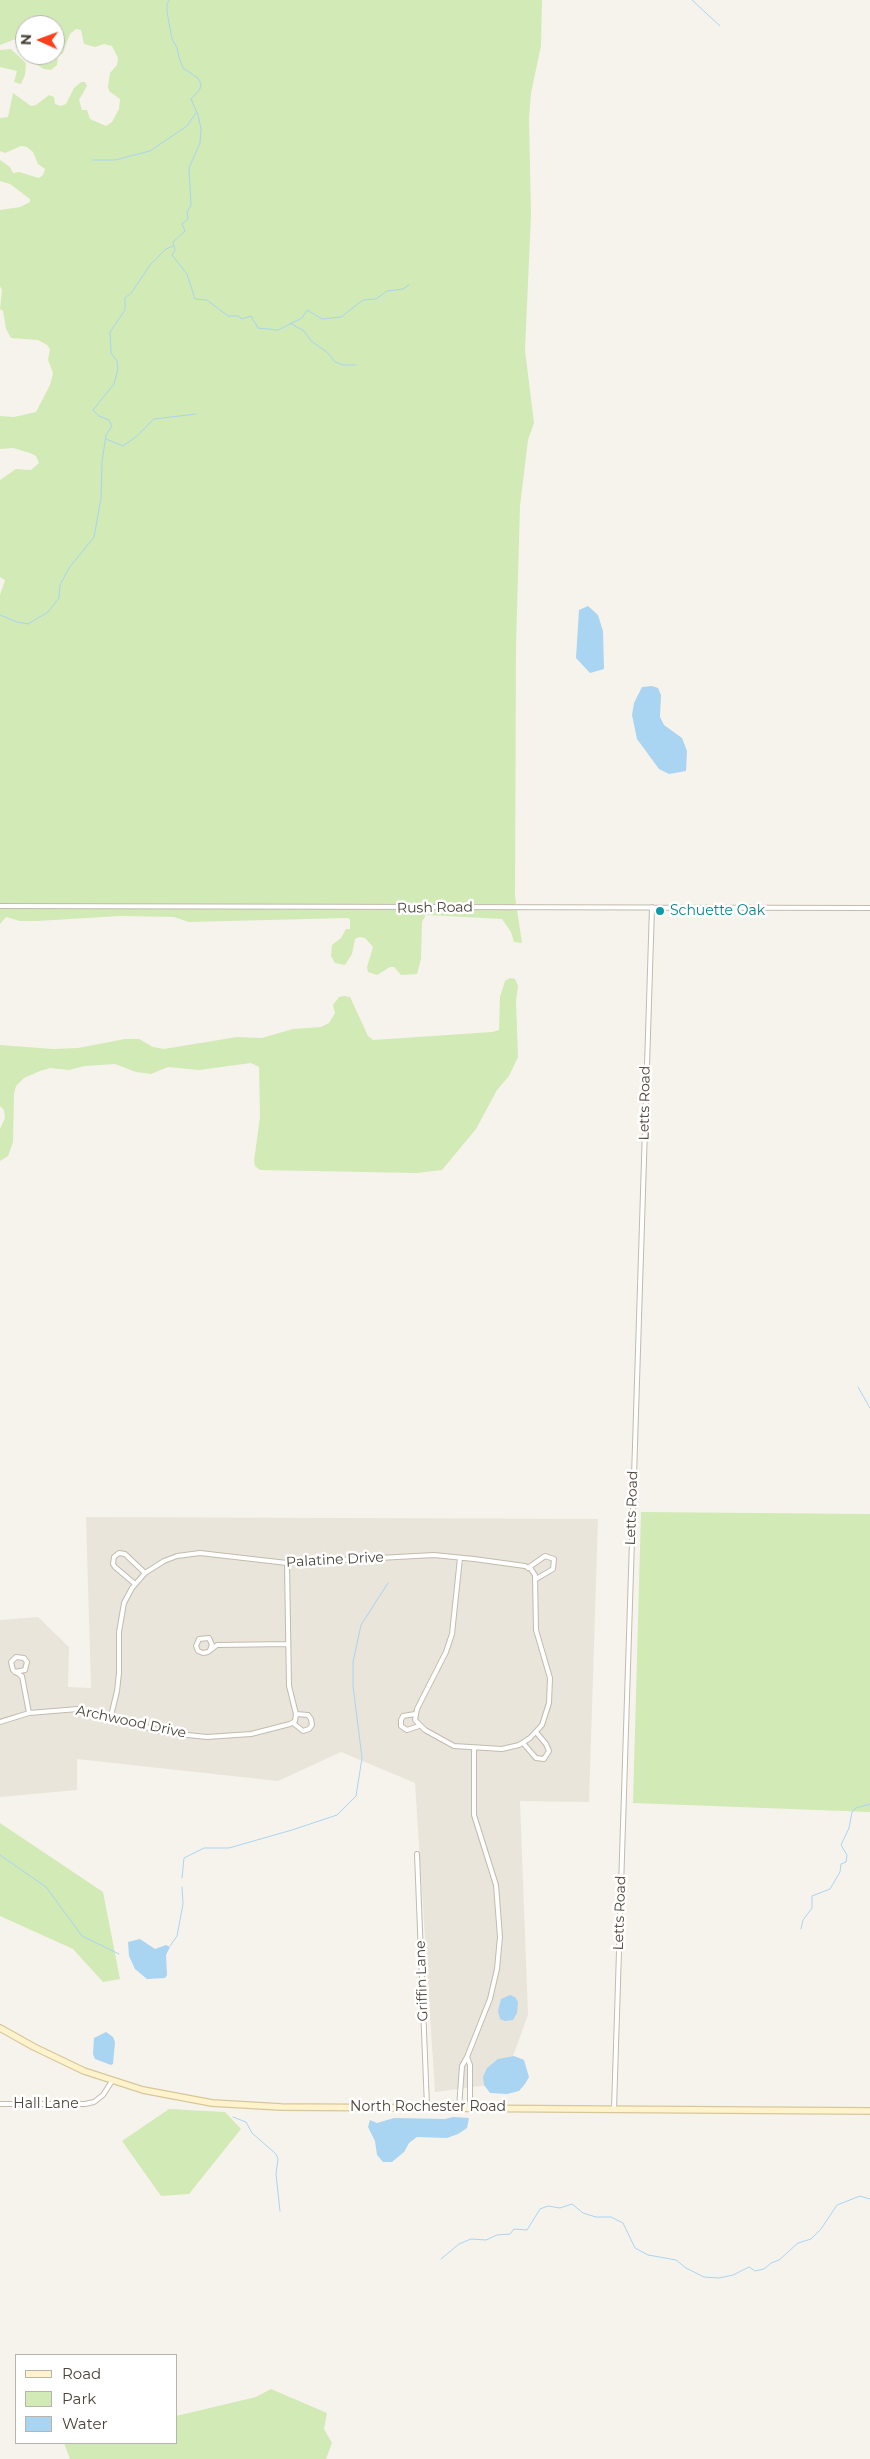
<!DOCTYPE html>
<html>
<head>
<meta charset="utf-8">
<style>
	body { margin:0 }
	#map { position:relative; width:870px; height:2459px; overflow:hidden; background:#f6f3ec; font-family:Montserrat,sans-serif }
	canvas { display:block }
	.legend { position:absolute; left:15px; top:2354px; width:162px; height:90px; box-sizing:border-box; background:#fff; border:1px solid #b7b4b0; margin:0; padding:6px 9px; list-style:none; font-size:15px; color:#4b4439 }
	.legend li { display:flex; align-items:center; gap:10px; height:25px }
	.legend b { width:25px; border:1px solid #b7b4b0 }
	.north { position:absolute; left:15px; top:15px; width:50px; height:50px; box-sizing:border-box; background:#fff; border:1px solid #b7b4b0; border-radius:50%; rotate:272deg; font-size:14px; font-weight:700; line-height:20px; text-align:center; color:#4b4439 }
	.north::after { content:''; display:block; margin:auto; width:18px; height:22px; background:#fc3f1d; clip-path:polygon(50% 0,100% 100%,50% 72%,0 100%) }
</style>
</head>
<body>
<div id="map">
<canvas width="870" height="2459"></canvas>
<ul class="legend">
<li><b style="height:6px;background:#fff3cd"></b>Road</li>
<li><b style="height:14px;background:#d2eab5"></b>Park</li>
<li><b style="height:14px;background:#a9d4f2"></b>Water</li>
</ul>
<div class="north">N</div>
</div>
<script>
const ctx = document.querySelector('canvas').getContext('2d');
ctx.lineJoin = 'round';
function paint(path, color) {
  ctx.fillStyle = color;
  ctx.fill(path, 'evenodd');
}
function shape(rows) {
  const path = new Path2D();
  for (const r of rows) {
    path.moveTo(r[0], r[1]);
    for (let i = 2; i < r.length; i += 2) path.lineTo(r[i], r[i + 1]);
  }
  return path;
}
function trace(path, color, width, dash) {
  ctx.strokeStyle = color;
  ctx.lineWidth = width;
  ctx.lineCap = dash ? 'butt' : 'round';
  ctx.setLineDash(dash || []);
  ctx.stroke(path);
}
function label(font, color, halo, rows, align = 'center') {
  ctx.font = font + ' Montserrat,sans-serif';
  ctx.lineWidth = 5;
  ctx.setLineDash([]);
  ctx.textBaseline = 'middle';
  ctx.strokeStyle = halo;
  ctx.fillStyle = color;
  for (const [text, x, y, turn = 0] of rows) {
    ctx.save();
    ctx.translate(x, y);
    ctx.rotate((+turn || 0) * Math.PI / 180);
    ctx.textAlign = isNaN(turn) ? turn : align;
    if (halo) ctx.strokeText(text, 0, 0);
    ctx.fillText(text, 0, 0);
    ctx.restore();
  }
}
paint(shape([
	[86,1517,598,1519,589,1802,520,1801,528,2015,503,2083,435,2092,415,1783,341,1752,278,1781,77,1759,77,1790,0,1797,0,1620,38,1617,69,1647,68,1687,91,1688]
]), '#eae5da');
paint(shape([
	[0,0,542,0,541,46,531,93,529,118,531,215,525,350,534,423,528,440,520,506,516,647,515,896,522,943,514,942,511,932,502,919,426,915,422,922,421,959,417,974,401,975,394,967,390,967,377,975,368,972,367,967,373,947,365,938,359,937,355,939,352,954,345,965,335,963,331,956,332,945,341,938,346,929,350,929,350,920,348,918,189,922,174,917,120,916,37,921,20,921,6,917,0,924,0,595,5,580,0,577,0,480,16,469,31,470,39,463,36,456,30,453,13,448,0,449,0,416,14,417,36,412,50,385,53,373,48,360,50,349,47,345,38,340,11,338,6,329,3,311,0,309,2,290,0,286,0,210,20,207,30,202,30,199,10,184,0,181,0,160,10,167,13,173,19,172,39,178,43,175,45,169,38,164,33,152,27,147,21,146,5,153,0,151,0,118,8,117,13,93,31,106,36,105,49,95,54,97,55,104,61,106,66,104,74,88,81,82,85,82,87,86,79,100,82,110,87,110,90,119,106,126,112,122,119,109,120,99,109,91,108,87,110,73,117,65,118,58,112,46,104,44,95,47,84,44,81,30,76,29,70,34,63,53,58,57,57,65,51,70,44,69,31,62,26,55,55,55,55,25,25,25,25,54,22,49,23,39,21,37,0,45],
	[11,49,26,63,25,75,21,84,14,82,17,71,0,67,0,50],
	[510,978,515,979,518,986,516,1001,518,1057,509,1076,497,1090,476,1129,442,1170,417,1173,260,1170,255,1166,254,1161,260,1117,259,1067,251,1063,199,1070,168,1067,151,1074,136,1072,115,1064,85,1066,69,1070,50,1068,40,1071,24,1078,16,1086,14,1094,13,1142,8,1156,0,1161,0,1129,5,1118,4,1110,0,1106,0,1045,53,1049,78,1048,125,1039,139,1039,153,1047,164,1049,237,1037,262,1038,293,1029,321,1027,329,1023,335,1013,333,1005,339,997,344,996,350,997,368,1036,373,1040,492,1032,499,1030,500,997,505,981],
	[641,1512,870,1514,870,1812,633,1803],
	[0,1823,103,1892,120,1979,103,1982,73,1949,0,1916],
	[169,2109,225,2112,241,2129,189,2194,161,2196,122,2141],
	[271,2389,327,2413,324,2429,332,2443,326,2459,70,2459,64,2443,176,2443,176,2416,256,2397]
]), '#d2eab5');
paint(shape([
	[588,606,598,615,603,631,604,669,590,673,576,658,579,610],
	[652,686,658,688,661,695,660,717,664,725,682,738,687,751,686,771,669,774,659,769,637,739,632,715,634,703,642,687],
	[140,1939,155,1949,166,1945,170,1947,166,1955,167,1975,165,1978,147,1979,135,1969,129,1956,128,1942],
	[510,1995,515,1997,518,2002,517,2013,513,2020,505,2021,500,2019,498,2011,501,1999],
	[106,2032,113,2037,115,2042,113,2064,111,2065,95,2059,93,2054,94,2038],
	[514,2056,524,2060,529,2077,525,2084,519,2091,507,2094,490,2093,484,2085,483,2077,487,2068,498,2059],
	[453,2117,469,2118,467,2128,458,2134,447,2138,417,2137,409,2143,404,2152,392,2162,383,2162,377,2155,375,2141,368,2127,370,2120,377,2123,394,2118,445,2119]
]), '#a9d4f2');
trace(shape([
	[169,0,167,4,167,12,172,39,177,48,179,57,183,68,198,78,201,84,200,89,191,99,198,115,201,129,200,143,189,168,191,205,187,212,188,219,182,224,185,231,173,242,175,250,172,255,187,274,195,299,207,300,228,316,238,316,242,319,251,316,258,328,278,330,302,318,307,310,322,319,341,317,363,300,376,299,387,291,403,289,409,285],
	[692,0,720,26],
	[92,160,115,160,150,151,187,126,196,113],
	[290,323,304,331,311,341,327,352,335,362,344,365,356,365],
	[106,439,123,446,137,436,154,419,196,414],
	[0,615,17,622,28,624,48,612,59,598,60,585,69,568,94,537,101,498,102,462,106,435,112,426,109,420,99,416,93,410,114,384,118,369,117,361,111,353,110,332,125,310,125,298,132,292,150,265,166,249,173,246],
	[858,1387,870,1408],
	[0,1855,46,1887,82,1936,119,1954],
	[182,1878,184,1858,204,1848,229,1848,292,1830,337,1815,356,1796,362,1758,353,1686,353,1662,361,1625,388,1583],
	[801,1929,803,1920,812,1908,812,1896,830,1889,840,1872,841,1864,846,1862,847,1855,841,1845,849,1828,852,1812,856,1808,870,1804],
	[170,1946,177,1936,183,1904,182,1887],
	[233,2117,246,2122,252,2133,276,2154,278,2159,276,2174,280,2211],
	[441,2259,459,2244,471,2239,486,2240,497,2235,510,2234,514,2229,527,2230,540,2209,548,2206,560,2208,572,2204,583,2213,596,2217,611,2217,623,2223,635,2248,648,2255,676,2260,686,2268,704,2277,719,2278,733,2275,749,2267,755,2271,764,2269,771,2263,779,2260,798,2243,811,2239,821,2229,837,2205,860,2196,870,2199]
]), '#a9d4f2', 1);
const street = shape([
	[0,906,870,908],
	[528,1568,545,1556,554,1559,553,1569,536,1579],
	[135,1584,115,1567,113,1564,114,1557,119,1553,125,1554,145,1573],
	[210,1650,212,1645,209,1638,199,1639,196,1646,198,1651,203,1653,208,1652,217,1645,288,1644],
	[15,1672,25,1670,27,1662,24,1658,16,1657,11,1662,13,1670,15,1672,19,1674,22,1677],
	[22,1676,29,1713],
	[415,1714,403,1716,401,1720,401,1726,407,1730,419,1726],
	[111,1716,117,1691,119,1673,119,1632,124,1603,132,1588,145,1573,164,1561,177,1556,200,1553,287,1563,434,1555,474,1559,525,1566,531,1569,535,1575,536,1630,550,1678,549,1703,542,1725,530,1738,519,1745,502,1749,454,1746,425,1730,415,1720,417,1709,446,1652,452,1634,460,1558],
	[0,1722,29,1713,78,1709,168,1733,207,1737,251,1734,290,1724,295,1721,296,1714,289,1686,287,1563],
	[293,1723,303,1731,309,1729,312,1725,311,1719,308,1715,296,1714],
	[523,1743,536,1758,544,1759,549,1751,546,1744,536,1732],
	[417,1854,427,2107],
	[467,2057,470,2065,470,2108],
	[0,2104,85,2104,94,2102,103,2095,112,2081],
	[459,2108,462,2066,467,2057,490,1999,497,1969,500,1937,496,1885,474,1815,474,1749],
	[614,2109,652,907]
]);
const secondary = shape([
	[0,2028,34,2047,84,2071,143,2090,212,2103,281,2107,870,2111]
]);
trace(street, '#c2bbae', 6);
trace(secondary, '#d6c79b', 8);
trace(street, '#fff', 4);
trace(secondary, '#fff3cd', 5.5);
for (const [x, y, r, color] of [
	[660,911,5,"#0f9aa8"]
]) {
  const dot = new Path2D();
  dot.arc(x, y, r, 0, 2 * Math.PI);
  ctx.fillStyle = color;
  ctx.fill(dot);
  trace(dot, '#fff', 2);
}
label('14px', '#4b4439', '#fff', [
	["Rush Road",435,908,-1],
	["Letts Road",645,1103,-89],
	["Letts Road",632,1508,-88],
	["Palatine Drive",335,1560,-3],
	["Archwood Drive",131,1722,12],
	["Letts Road",620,1913,-88],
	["Griffin Lane",422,1981,-92],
	["Hall Lane",46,2104],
	["North Rochester Road",428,2107]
]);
label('14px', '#0d838f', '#fff', [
	["Schuette Oak",670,911]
], 'left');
</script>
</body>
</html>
